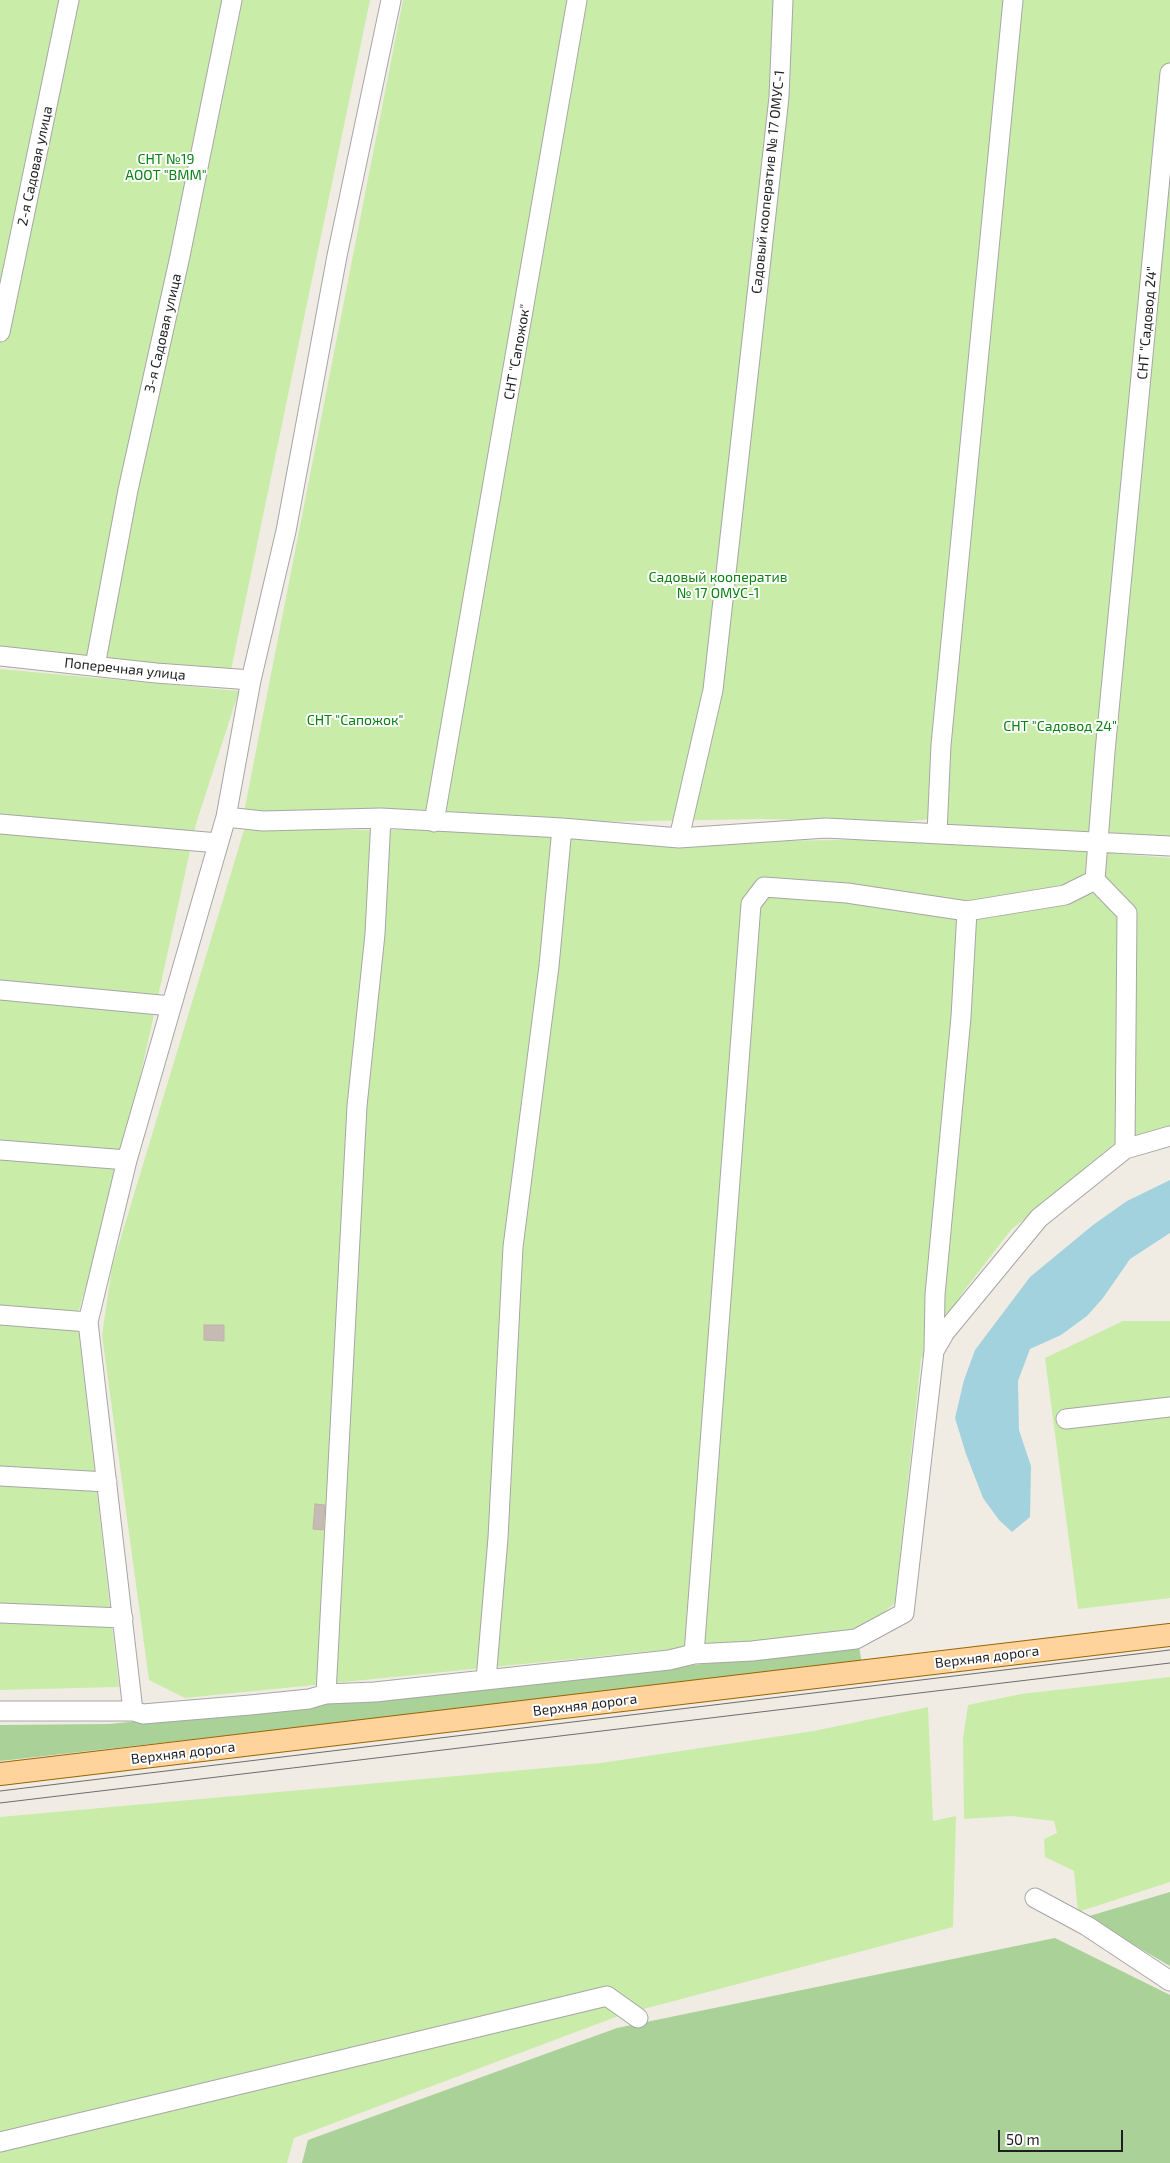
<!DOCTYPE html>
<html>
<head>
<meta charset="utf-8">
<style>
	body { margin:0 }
	#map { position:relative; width:1170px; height:2163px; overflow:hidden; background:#f0ece4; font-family:"Exo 2",sans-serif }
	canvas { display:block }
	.scale { position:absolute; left:998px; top:2130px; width:125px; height:22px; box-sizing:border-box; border:2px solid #1f1f1f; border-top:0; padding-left:6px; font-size:15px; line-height:18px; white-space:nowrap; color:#1f1f1f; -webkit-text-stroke:4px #fff; paint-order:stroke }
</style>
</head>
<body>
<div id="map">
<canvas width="1170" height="2163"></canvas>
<div class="scale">50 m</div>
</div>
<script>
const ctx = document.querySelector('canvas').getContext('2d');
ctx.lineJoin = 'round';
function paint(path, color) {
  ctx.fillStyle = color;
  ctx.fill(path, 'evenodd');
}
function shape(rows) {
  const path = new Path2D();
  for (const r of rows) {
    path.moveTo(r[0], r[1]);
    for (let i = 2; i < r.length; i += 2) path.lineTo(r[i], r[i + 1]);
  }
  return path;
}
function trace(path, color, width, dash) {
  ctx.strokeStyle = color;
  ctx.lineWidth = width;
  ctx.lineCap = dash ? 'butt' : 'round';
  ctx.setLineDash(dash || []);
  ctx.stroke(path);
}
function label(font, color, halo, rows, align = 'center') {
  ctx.font = font + ' "Exo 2",sans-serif';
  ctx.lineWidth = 4;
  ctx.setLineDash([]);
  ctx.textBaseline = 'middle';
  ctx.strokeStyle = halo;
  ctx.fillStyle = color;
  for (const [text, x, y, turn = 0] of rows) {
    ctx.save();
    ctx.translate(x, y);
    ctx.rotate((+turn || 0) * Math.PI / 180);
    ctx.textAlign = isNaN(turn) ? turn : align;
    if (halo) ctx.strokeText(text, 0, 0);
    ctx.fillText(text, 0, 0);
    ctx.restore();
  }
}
paint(shape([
	[0,0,370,0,231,670,0,650],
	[403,0,569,0,432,813,244,812],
	[581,0,1005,0,930,819,902,822,761,819,595,822,444,811],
	[1021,0,1170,0,1170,843,953,829,941,820],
	[0,669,239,691,196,824,123,1155,77,1317,119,1687,0,1690],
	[244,830,427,830,658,844,750,841,938,839,1170,858,1170,1127,1115,1143,1011,1230,963,1292,921,1359,895,1603,862,1630,185,1698,149,1680,102,1335,112,1267],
	[1123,1321,1170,1321,1170,1598,1078,1609,1045,1358],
	[1170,1677,1170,1882,1078,1912,1074,1871,1045,1857,1044,1839,1057,1833,1054,1821,1012,1816,964,1819,963,1738,968,1705,1021,1694],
	[928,1707,933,1821,956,1816,953,1927,621,2015,294,2138,287,2163,0,2163,0,1817,601,1763,814,1731]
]), '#caeca9');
paint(shape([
	[859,1647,862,1664,0,1761,0,1725,109,1724,528,1683],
	[1170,1892,1170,1966,1086,1917],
	[1055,1938,1170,1995,1170,2163,302,2163,308,2140,617,2028]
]), '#a9d198');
paint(shape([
	[1170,1180,1170,1233,1130,1259,1103,1298,1087,1316,1061,1335,1030,1349,1018,1381,1019,1430,1031,1466,1030,1517,1012,1532,999,1520,983,1498,966,1454,955,1418,964,1380,975,1350,1030,1277,1093,1225,1127,1201]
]), '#a3d2df');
const building = shape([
	[204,1325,224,1325,224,1341,204,1340,204,1325],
	[315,1504,325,1505,323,1530,313,1529,315,1504]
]);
paint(building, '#c5bbb4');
trace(building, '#c2b2a6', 1);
const minor = shape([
	[0,332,69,0],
	[0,656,156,673,251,680],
	[95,666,128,490,180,256,232,0],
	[226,817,263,821,381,818,562,828,679,838,826,828,1170,846],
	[434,822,577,0],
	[0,824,218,843],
	[937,833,941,745,1013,0],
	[679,838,713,690,779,97,783,0],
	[1095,880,1127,913,1125,1149],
	[0,990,171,1006],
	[0,1150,127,1160],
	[0,1315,88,1322],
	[934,1350,935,1295,961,1017,967,911,1065,895,1095,880,1105,752,1170,73],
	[1066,1419,1170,1407],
	[0,1476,107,1482],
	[0,1613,123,1618],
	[694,1654,751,904,764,887,847,893,967,911],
	[486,1680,498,1538,513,1247,549,966,562,828],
	[326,1694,357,1106,375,934,381,818],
	[0,1711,133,1711,143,1714,250,1705,309,1699,326,1694,375,1692,669,1660,694,1654,752,1651,856,1639,904,1613,934,1351,945,1332,1039,1218,1125,1149,1170,1136],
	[133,1711,88,1322,127,1160,226,817,251,680,286,531,337,256,391,0],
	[1035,1898,1087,1926,1170,1981],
	[0,2142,607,1996,638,2018]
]);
const major = shape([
	[0,1774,1170,1635]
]);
trace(minor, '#a6a6a6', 21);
trace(major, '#996500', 24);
trace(minor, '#fff', 19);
trace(major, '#ffd39b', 22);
trace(shape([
	[0,1791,1170,1650],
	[0,1803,1170,1663]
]), '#6d6d6d', 1);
label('14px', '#088211', '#fff', [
	["СНТ №19",166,159],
	["АООТ \"ВММ\"",166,175],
	["Садовый кооператив",718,577],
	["№ 17 ОМУС-1",718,593],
	["СНТ \"Сапожок\"",355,720],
	["СНТ \"Садовод 24\"",1060,726]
]);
label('14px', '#1f1f1f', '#fff', [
	["2-я Садовая улица",35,166,-78],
	["Садовый кооператив № 17 ОМУС-1",768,182,-84],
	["СНТ \"Садовод 24\"",1147,323,-85],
	["3-я Садовая улица",163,333,-77],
	["СНТ \"Сапожок\"",517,352,-80],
	["Поперечная улица",125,669,6],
	["Верхняя дорога",987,1657,-7],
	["Верхняя дорога",585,1705,-7],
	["Верхняя дорога",183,1753,-7]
]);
</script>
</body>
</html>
